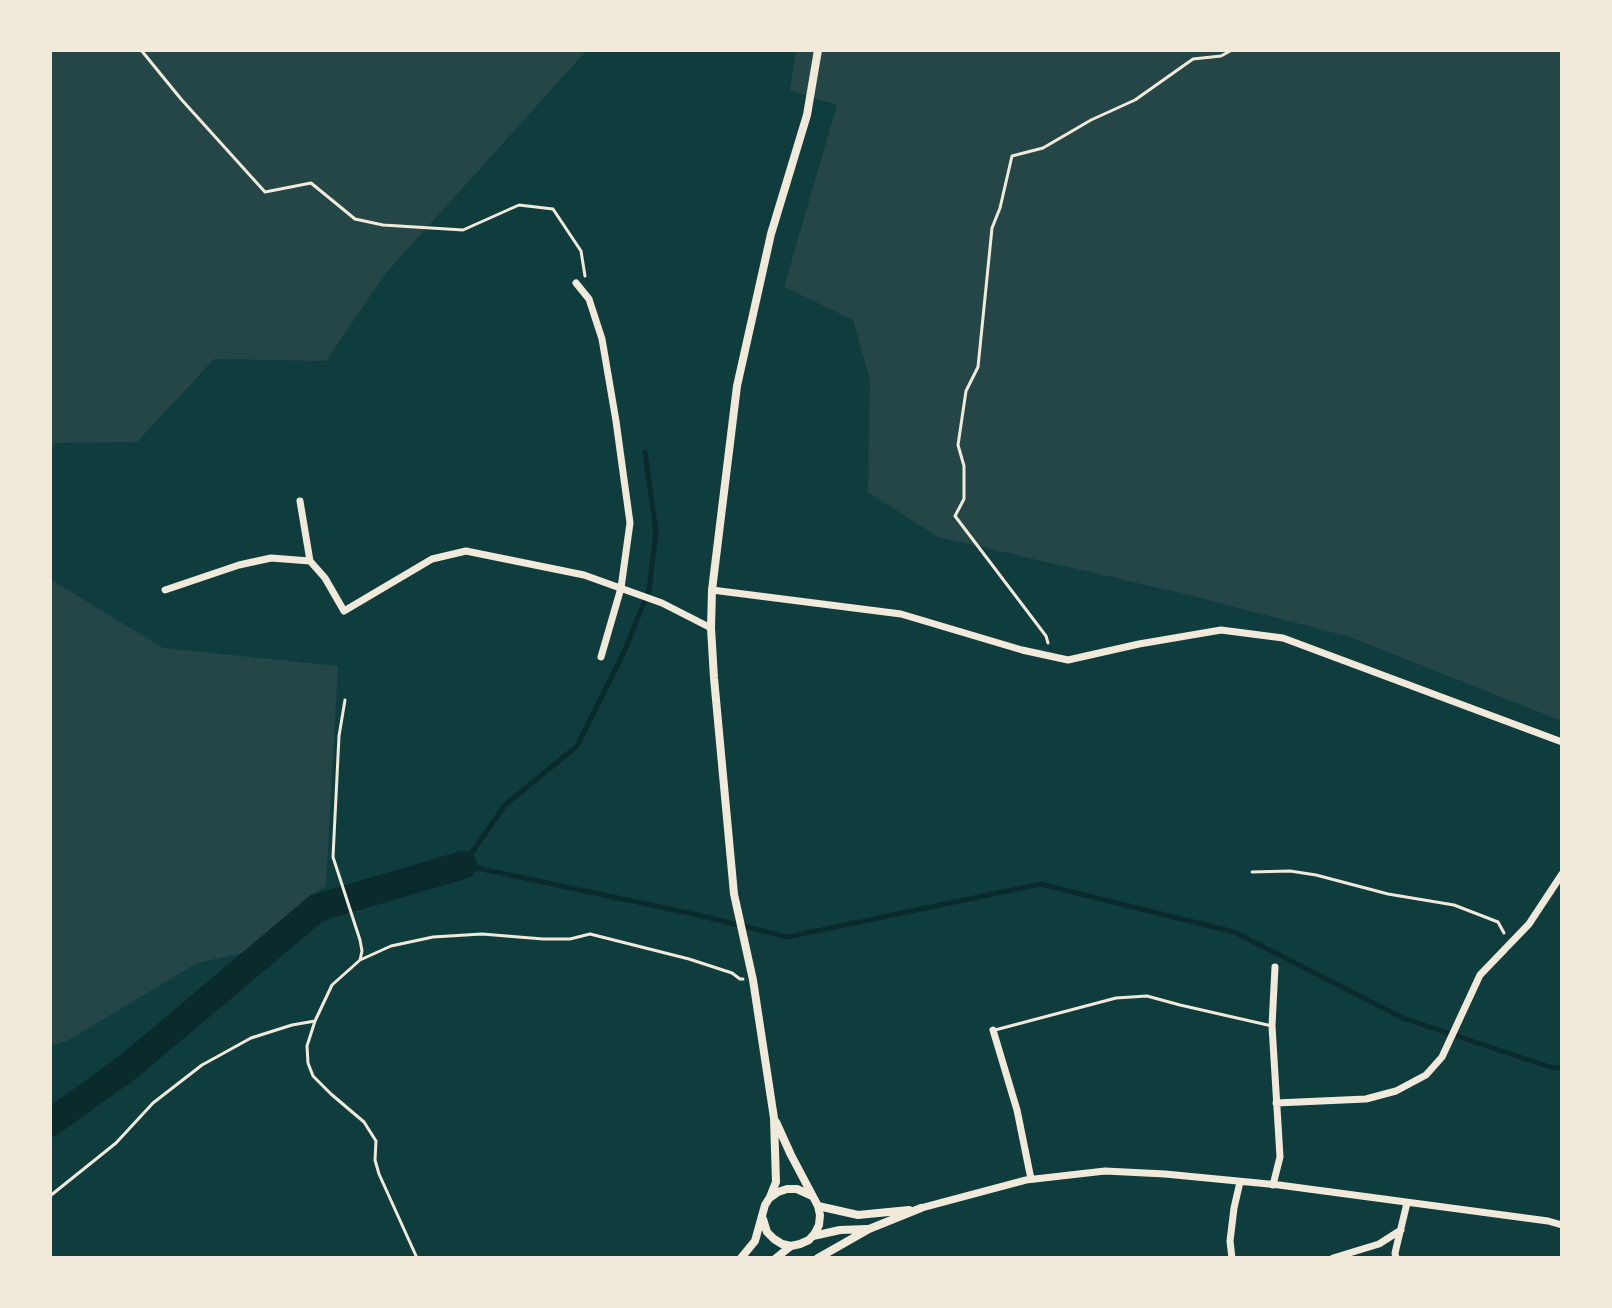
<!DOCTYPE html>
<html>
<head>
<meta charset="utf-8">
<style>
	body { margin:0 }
	#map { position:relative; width:1612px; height:1308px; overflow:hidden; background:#0f3d3e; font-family:"Fira Sans Condensed",sans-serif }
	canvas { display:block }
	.frame { position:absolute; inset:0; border:52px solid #f1e9da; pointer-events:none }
</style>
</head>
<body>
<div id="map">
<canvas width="1612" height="1308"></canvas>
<div class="frame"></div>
</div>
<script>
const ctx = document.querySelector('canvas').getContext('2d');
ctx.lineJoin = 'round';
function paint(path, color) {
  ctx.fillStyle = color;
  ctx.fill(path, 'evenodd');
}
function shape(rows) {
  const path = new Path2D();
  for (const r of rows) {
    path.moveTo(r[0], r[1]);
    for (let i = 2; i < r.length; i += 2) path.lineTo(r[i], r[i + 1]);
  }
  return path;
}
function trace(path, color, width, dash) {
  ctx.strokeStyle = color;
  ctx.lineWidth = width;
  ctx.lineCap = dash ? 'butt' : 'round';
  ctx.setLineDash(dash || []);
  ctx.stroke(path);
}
paint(shape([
	[50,50,587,50,385,274,326,361,214,359,137,442,57,443,50,450],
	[796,50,1562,50,1562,721,1350,637,1185,594,938,537,868,492,870,380,853,320,784,287,837,105,790,90],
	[50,579,163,648,338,666,326,886,306,898,301,909,289,925,267,944,247,952,197,963,67,1041,50,1046]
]), '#244646');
trace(shape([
	[645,452,656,532,649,590,624,652,577,746,505,805,463,865,698,915,787,937,1041,884,1234,932,1403,1018,1550,1067,1562,1068]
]), '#0a2a2b', 5);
trace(shape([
	[50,1123,128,1067,317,908,463,865]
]), '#0a2a2b', 28);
trace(shape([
	[141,50,181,99,265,192,311,183,355,219,383,225,463,230,519,205,553,209,581,251,585,276],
	[1048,643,1046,636,955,516,964,499,964,466,958,445,966,391,978,367,992,228,1000,208,1012,156,1043,148,1091,120,1135,100,1193,59,1221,56,1232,50],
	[345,700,339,736,333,857,360,940,362,951,360,960],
	[1252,872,1290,871,1316,875,1388,894,1454,905,1498,922,1504,933],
	[315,1021,307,1046,308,1063,313,1076,331,1094,364,1122,376,1141,375,1160,379,1174,417,1258],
	[50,1196,116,1143,153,1103,202,1065,251,1038,292,1025,315,1021,332,985,360,960,391,946,433,937,482,934,543,939,570,939,590,934,689,959,732,973,740,979,743,979]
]), '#f1e9da', 3);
trace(shape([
	[995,1030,1116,998,1147,996,1180,1005,1272,1026]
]), '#f1e9da', 3);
trace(shape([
	[576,283,589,299,602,339,616,421,630,523,621,588,601,657],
	[300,501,310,561,325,578,344,611,432,559,466,551,584,575,662,603,711,628],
	[165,590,239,565,271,558,310,561],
	[712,590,901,614,1022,650,1068,660,1139,644,1221,630,1283,638,1562,742],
	[993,1030,1017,1110,1031,1179],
	[1276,1103,1366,1099,1396,1091,1426,1075,1442,1057,1480,975,1529,924,1562,874],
	[1273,1185,1280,1157,1272,1026,1275,967],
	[921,1208,1026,1180,1105,1171,1165,1174,1279,1185,1548,1221,1562,1225],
	[1232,1258,1230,1241,1234,1208,1240,1182],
	[1333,1258,1379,1244,1401,1230],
	[1396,1258,1395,1253,1407,1203]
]), '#f1e9da', 7);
trace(shape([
	[771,1197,778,1192,787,1189,797,1189,810,1195],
	[818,1206,858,1215,909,1210],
	[763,1219,767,1232,774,1239,782,1244,791,1246],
	[813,1236,840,1230,867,1229],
	[741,1258,755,1241,765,1205,770,1197,776,1182,774,1118,753,980,734,894,714,678,711,628,712,590,737,386,771,234,807,115,818,50],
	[776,1258,791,1246,800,1244,809,1240,815,1233,819,1225,820,1215,818,1206,791,1155,776,1122],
	[818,1258,869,1229,921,1208]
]), '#f1e9da', 8);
</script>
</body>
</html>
